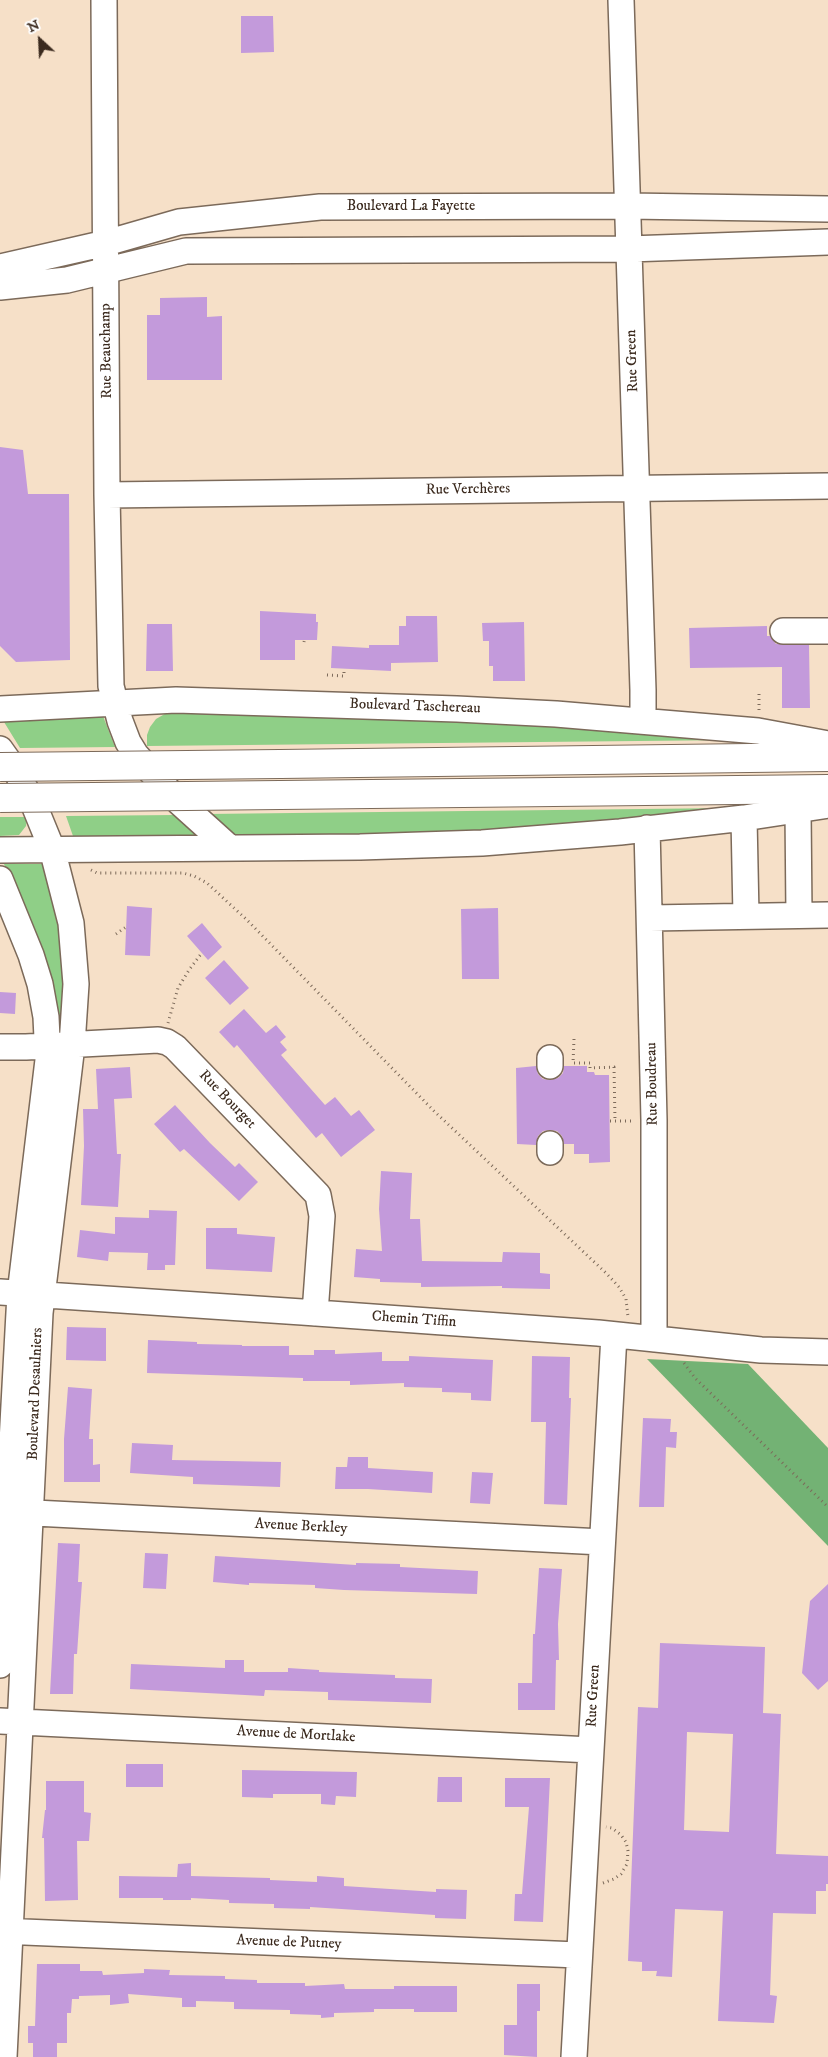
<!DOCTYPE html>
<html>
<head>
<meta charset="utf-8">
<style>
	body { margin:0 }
	#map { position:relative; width:828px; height:2057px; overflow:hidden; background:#f6e0c8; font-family:"IM FELL DW Pica",serif }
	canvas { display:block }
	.north { position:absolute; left:15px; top:15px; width:50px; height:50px; -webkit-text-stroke:4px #fff; paint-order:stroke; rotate:335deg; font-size:14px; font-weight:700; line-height:20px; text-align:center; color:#3b2a1e }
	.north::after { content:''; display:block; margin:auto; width:18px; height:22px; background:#3b2a1e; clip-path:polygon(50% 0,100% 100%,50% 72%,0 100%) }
</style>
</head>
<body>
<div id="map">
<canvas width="828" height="2057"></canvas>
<div class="north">N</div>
</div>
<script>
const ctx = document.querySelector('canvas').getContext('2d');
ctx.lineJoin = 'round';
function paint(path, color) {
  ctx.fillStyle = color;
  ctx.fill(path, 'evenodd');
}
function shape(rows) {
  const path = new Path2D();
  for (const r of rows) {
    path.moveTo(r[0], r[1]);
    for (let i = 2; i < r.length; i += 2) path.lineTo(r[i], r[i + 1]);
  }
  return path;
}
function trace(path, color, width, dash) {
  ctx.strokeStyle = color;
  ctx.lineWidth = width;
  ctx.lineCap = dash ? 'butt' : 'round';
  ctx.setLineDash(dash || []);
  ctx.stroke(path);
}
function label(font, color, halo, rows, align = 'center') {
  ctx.font = font + ' "IM FELL DW Pica",serif';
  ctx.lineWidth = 5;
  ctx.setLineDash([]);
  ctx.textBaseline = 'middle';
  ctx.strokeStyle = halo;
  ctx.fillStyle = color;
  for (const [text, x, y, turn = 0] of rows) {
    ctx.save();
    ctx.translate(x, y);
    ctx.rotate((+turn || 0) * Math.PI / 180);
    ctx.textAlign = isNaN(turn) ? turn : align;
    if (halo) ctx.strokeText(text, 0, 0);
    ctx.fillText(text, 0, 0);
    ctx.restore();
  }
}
paint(shape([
	[170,711,501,721,736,740,147,746,147,735,150,727,156,719],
	[103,716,115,747,20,748,4,722],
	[729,808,608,822,471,834,246,839,233,835,206,814],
	[175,815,196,835,196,838,73,836,66,816],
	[0,817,27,817,26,826,19,835,0,836],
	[4,864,47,864,65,957,64,1019,58,1019,28,920]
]), '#8fcf87');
paint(shape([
	[647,1359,748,1364,828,1448,828,1546]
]), '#73b274');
paint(shape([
	[241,16,273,16,274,52,241,53],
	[207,297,207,317,222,316,222,380,147,380,147,315,160,315,160,298],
	[0,447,23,450,28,494,69,494,70,660,16,662,0,646],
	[260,611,316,614,316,622,318,622,317,640,295,640,295,660,260,660],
	[406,616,437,616,438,662,391,663,391,671,331,668,332,646,369,648,369,645,399,645,399,626,406,626],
	[524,622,525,681,493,681,493,666,489,666,489,641,483,641,482,623],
	[147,624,172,624,173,671,146,671],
	[767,626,767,636,770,636,776,644,809,645,810,708,782,708,782,667,690,668,689,628],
	[127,906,152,908,150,956,125,955],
	[498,908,499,979,462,979,461,909],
	[202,923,222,947,208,960,187,936],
	[224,960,249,988,230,1005,205,978],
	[0,992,16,993,15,1014,0,1013],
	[244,1009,266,1033,276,1025,286,1037,280,1042,287,1050,281,1055,325,1105,335,1097,351,1116,359,1110,375,1130,341,1157,322,1133,316,1138,237,1045,234,1048,219,1032],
	[536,1066,538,1074,543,1079,550,1080,558,1078,563,1073,564,1066,587,1066,587,1072,594,1072,595,1075,609,1075,610,1162,589,1163,589,1154,574,1154,574,1144,564,1144,562,1136,557,1131,550,1130,543,1131,538,1136,536,1145,517,1144,516,1068],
	[130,1067,132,1098,114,1099,117,1154,121,1154,118,1207,81,1205,84,1146,83,1109,98,1109,96,1069],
	[175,1105,210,1143,235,1167,239,1163,258,1182,239,1201,184,1149,180,1152,154,1124],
	[381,1171,412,1173,410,1219,420,1219,422,1261,502,1262,503,1252,540,1253,540,1273,550,1274,550,1289,502,1288,502,1286,421,1287,421,1283,380,1282,380,1279,354,1277,356,1249,382,1251,379,1209],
	[149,1210,177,1211,175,1265,165,1265,165,1270,147,1270,148,1253,109,1252,108,1261,77,1257,80,1230,115,1234,115,1217,149,1218],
	[206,1228,237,1228,237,1234,275,1237,272,1272,206,1269],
	[67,1327,106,1328,106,1361,66,1360],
	[148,1340,197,1342,197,1344,242,1345,242,1346,289,1346,289,1355,314,1355,314,1350,335,1350,335,1354,382,1352,382,1361,409,1361,409,1356,493,1360,491,1401,471,1400,471,1393,442,1392,442,1388,404,1387,404,1383,350,1385,350,1381,303,1381,303,1378,147,1373],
	[532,1356,570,1357,569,1398,571,1398,567,1505,544,1504,546,1422,531,1422],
	[68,1387,92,1389,89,1439,93,1439,93,1465,100,1464,100,1482,64,1482,64,1439],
	[643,1418,671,1419,670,1432,677,1432,676,1448,666,1447,664,1507,639,1507],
	[132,1443,173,1445,172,1460,281,1462,280,1487,193,1484,193,1477,130,1473],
	[348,1457,368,1457,368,1468,433,1472,432,1493,368,1489,335,1489,336,1467,347,1467],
	[472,1472,493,1473,490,1504,470,1503],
	[58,1543,80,1544,78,1582,82,1582,77,1654,74,1654,73,1694,50,1694],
	[145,1553,168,1554,166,1589,143,1588],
	[215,1556,356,1565,356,1563,400,1564,400,1567,478,1571,477,1594,344,1590,315,1588,315,1585,249,1583,249,1585,213,1582],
	[539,1568,562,1569,558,1624,559,1660,556,1660,555,1710,518,1710,518,1683,532,1683,533,1634,535,1634],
	[828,1584,828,1681,818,1690,802,1673,810,1601],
	[660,1643,765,1647,763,1713,781,1714,776,1854,828,1856,828,1884,826,1884,826,1891,816,1891,816,1914,773,1913,770,1995,777,1996,774,2023,718,2021,723,1911,675,1909,672,1977,656,1976,657,1971,642,1971,642,1962,628,1961,638,1707,658,1708],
	[687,1732,733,1734,729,1832,684,1830],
	[225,1660,244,1660,244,1672,288,1672,288,1668,319,1670,319,1672,395,1675,395,1678,432,1679,431,1703,328,1700,328,1692,265,1690,264,1696,130,1689,131,1664,225,1668],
	[126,1764,163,1764,163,1787,126,1787],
	[242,1770,357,1772,356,1797,336,1796,335,1805,321,1804,321,1794,273,1794,273,1798,242,1797],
	[438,1777,462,1777,462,1802,437,1802],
	[505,1778,550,1778,543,1922,514,1921,515,1894,522,1894,529,1807,505,1807],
	[46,1781,84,1781,84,1812,91,1813,89,1841,77,1841,78,1900,45,1901,44,1838,42,1838,45,1810,46,1810],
	[191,1863,191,1876,270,1878,270,1880,317,1882,317,1876,344,1878,344,1886,436,1892,436,1889,467,1890,466,1919,435,1918,435,1915,357,1910,310,1907,310,1909,274,1908,274,1904,229,1903,229,1900,191,1898,191,1900,163,1900,163,1898,119,1898,119,1876,177,1877,178,1864],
	[37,1964,80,1964,80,1971,102,1971,103,1975,144,1973,144,1969,170,1970,169,1975,225,1976,225,1979,257,1980,257,1983,305,1983,305,1986,344,1984,345,1989,394,1989,394,1986,457,1986,457,2012,414,2012,414,2009,374,2009,374,2012,334,2013,334,2017,321,2018,321,2015,290,2014,290,2010,234,2009,234,2002,196,2001,196,2007,182,2007,182,1998,128,1994,129,2003,110,2005,110,1995,79,1996,79,1999,72,1999,71,2013,67,2013,67,2043,57,2043,57,2057,33,2057,33,2043,28,2043,28,2026,35,2026],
	[517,1984,540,1984,540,2011,537,2011,537,2057,504,2055,504,2025,517,2025]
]), '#c39adb');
const minor = shape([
	[104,0,107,495,111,686,120,721,128,742,136,755,179,802,230,848],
	[621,0,643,690,643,721],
	[0,267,106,243,179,222,320,207,628,206,828,209],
	[0,287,67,280,186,251,629,249,828,242],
	[107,495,828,486],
	[783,631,828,631],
	[0,709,176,700,457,709,556,714,758,731,828,744],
	[0,749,17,773,34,805,52,849,71,923,76,984,72,1045,40,1313,4,2057],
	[798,810,799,915],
	[744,818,746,916],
	[647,828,654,1120,654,1339],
	[0,850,360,847,482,843,620,832,744,818,828,805],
	[0,879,31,955,40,984,46,1017,48,1060,20,1294,0,1665],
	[650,918,828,915],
	[0,1047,26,1047,158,1040,167,1042,175,1047,318,1195,322,1216,315,1313],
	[550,1058,550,1066],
	[550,1152,550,1144],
	[0,1292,302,1312,598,1333,761,1350,828,1352],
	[15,1512,602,1542],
	[0,1721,591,1750],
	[0,1931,578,1955],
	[574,2057,614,1335]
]);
const highway = shape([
	[280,764,828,757],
	[280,795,828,789]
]);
trace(minor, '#7c6a5a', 28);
trace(highway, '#7c6a5a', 30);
trace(shape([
	[304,642,305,638],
	[327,675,344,676,344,668],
	[759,694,759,711],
	[91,870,97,873,183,873,194,876,207,883,247,920,434,1111,607,1274,619,1287,626,1299,628,1317],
	[116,934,126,927],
	[168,1023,178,988,189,970,201,954],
	[574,1039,573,1063,590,1063,590,1068,614,1067,615,1121],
	[610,1121,634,1121],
	[684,1363,695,1378,828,1507],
	[603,1883,614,1879,621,1874,627,1864,628,1851,626,1842,621,1835,612,1828,606,1827]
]), '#7c6a5a', 3, [1, 4]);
trace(minor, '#fff', 25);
trace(highway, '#fff', 28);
const highwayBridge = shape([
	[0,767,280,764],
	[0,798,280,795]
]);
trace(highwayBridge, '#7c6a5a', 30, []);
trace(highwayBridge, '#fff', 28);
label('15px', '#3b2a1e', '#fff', [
	["Boulevard La Fayette",411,207],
	["Rue Beauchamp",107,351,-91],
	["Rue Green",633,361,-92],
	["Rue Verchères",468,490,-1],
	["Boulevard Taschereau",415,707,2],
	["Rue Boudreau",653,1084,-91],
	["Rue Bourget",227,1100,46],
	["Chemin Tiffin",414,1320,4],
	["Boulevard Desaulniers",36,1394,-88],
	["Avenue Berkley",301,1527,3],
	["Rue Green",594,1696,-87],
	["Avenue de Mortlake",296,1735,3],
	["Avenue de Putney",289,1943,2]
]);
</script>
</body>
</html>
